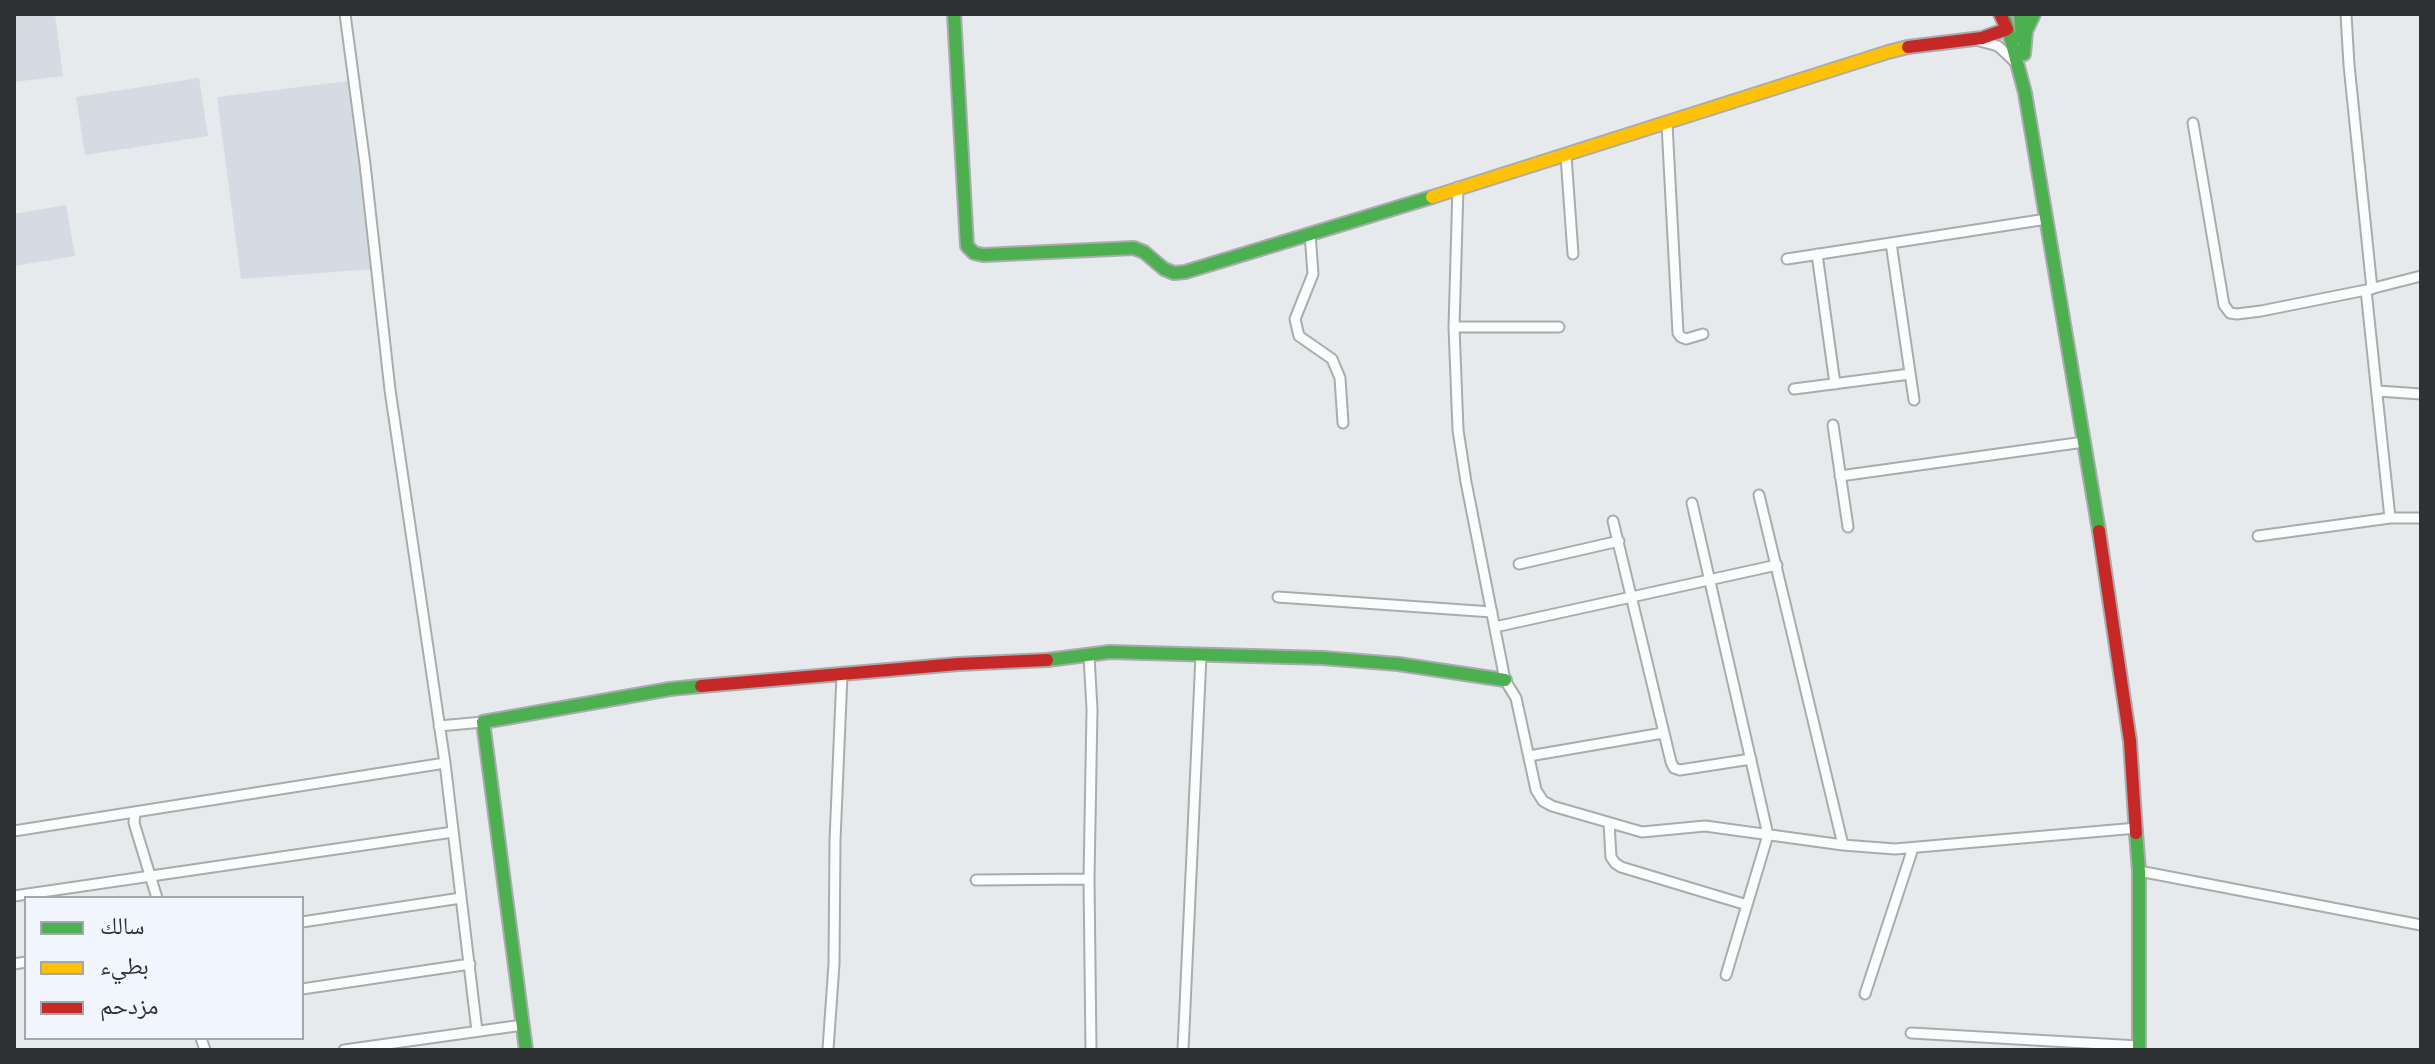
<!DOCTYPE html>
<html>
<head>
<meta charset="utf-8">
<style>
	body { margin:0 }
	#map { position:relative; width:2435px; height:1064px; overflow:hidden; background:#e7eaed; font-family:"Exo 2","Noto Naskh Arabic",sans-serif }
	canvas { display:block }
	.frame { position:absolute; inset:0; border:16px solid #2e3033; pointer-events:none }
	.legend { position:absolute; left:24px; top:896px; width:280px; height:144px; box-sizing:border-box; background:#f1f6fe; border:2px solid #a3a7ad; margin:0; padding:10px 14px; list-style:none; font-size:24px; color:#2e3033 }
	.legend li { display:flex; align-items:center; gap:16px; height:40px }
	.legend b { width:40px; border:2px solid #a3a7ad }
</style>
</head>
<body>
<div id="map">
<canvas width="2435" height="1064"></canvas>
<div class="frame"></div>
<ul class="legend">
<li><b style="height:10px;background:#4caf50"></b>سالك</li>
<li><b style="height:10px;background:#ffc107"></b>بطيء</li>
<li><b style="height:10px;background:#c62828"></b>مزدحم</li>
</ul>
</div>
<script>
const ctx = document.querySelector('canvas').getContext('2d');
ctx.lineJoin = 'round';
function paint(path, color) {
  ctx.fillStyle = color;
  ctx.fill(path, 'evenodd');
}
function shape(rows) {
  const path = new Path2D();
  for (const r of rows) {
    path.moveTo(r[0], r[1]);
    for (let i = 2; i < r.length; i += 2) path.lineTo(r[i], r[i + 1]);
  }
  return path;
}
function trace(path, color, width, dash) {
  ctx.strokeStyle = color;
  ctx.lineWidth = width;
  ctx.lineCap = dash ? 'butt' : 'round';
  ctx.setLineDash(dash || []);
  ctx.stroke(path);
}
paint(shape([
	[14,14,55,14,63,76,14,82],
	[199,78,208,136,85,155,76,97],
	[349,81,373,269,241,279,217,97],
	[66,205,75,256,14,266,14,214]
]), '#d4dbe3');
const street = shape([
	[345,14,365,164,390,390,445,763,477,1031],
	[2346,14,2349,65,2372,289],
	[1976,40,1998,46,2014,61],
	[2193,123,2224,305,2230,313,2237,314,2261,311,2366,290,2421,276],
	[1667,124,1678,333,1681,337,1686,339,1703,334],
	[1566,156,1573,254],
	[1458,187,1454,327,1458,430,1466,482,1505,680,1516,698,1536,790,1543,801,1552,806,1642,832,1705,826,1843,845,1895,849,2137,828],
	[1310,233,1313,274,1295,319,1299,336,1332,359,1340,378,1343,423],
	[1891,243,1914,400],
	[1817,254,1835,384],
	[1787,259,2047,219],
	[1454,327,1559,327],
	[1794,389,1910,374],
	[2378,391,2421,394],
	[1833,425,1848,527],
	[1840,476,2084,442],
	[1759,495,1843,845],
	[1692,503,1768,835,1726,975],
	[2390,518,2421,518],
	[1613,521,1671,762,1674,768,1680,770,1751,759],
	[2258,536,2390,518,2366,290],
	[1519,564,1619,541],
	[1278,597,1492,612],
	[1495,627,1777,565],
	[1089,656,1092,709,1089,879,1091,1050],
	[439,726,483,722],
	[1529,756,1663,733],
	[135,813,134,823,157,898],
	[1609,823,1611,857,1615,863,1621,867,1747,905],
	[14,831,445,763],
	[2139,871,2421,925],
	[976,880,1089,879],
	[14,896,453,832],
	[302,922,461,898],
	[14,964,26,962],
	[302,989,470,964],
	[1865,994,1913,848],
	[1911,1033,2139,1046],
	[201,1038,205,1050],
	[828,1049,834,964,835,840,842,675],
	[344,1050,523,1025],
	[1183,1050,1201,655]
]);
const fast = shape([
	[954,14,967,246,974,253,983,255,1134,248,1144,252,1164,269,1174,273,1185,272,1432,197],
	[2020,14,2022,38],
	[2006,21,2025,93,2099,531],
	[2024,54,2026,31,2034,14],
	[1047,660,1110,652,1323,658,1398,664,1505,680],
	[2136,833,2139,871,2139,1050],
	[526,1050,483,722,670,689,701,686]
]);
const slow = shape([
	[1432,197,1888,52,1908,47]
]);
const jam = shape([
	[2000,14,2006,27],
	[1908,47,1982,38,2007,29],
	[2099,531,2130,741,2136,833],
	[701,686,958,664,1047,660]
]);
trace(street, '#a9abad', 13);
trace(fast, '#a9abad', 16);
trace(slow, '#a9abad', 16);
trace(jam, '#a9abad', 16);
trace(street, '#fbfcfc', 9);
trace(fast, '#4caf50', 12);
trace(slow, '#ffc107', 12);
trace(jam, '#c62828', 12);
</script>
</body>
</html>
